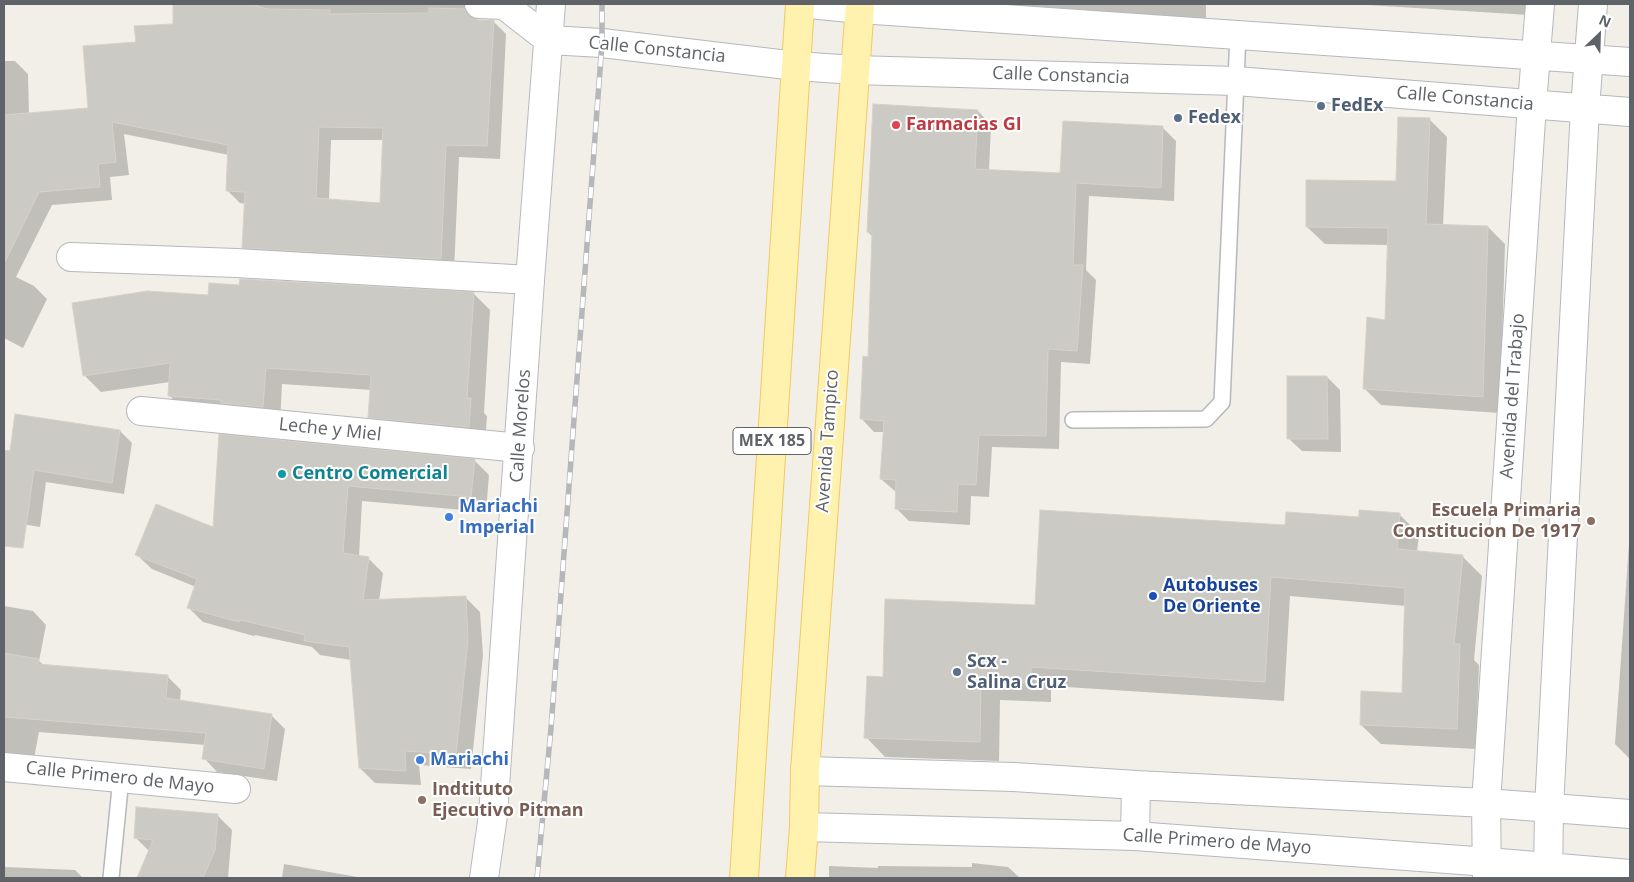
<!DOCTYPE html>
<html>
<head>
<meta charset="utf-8">
<style>
	body { margin:0 }
	#map { position:relative; width:1634px; height:882px; overflow:hidden; background:#f1efe8; font-family:"Open Sans",sans-serif }
	canvas { display:block }
	.frame { position:absolute; inset:0; border:5px solid #5f6368; pointer-events:none }
	.north { position:absolute; left:1574px; top:10px; width:50px; height:50px; -webkit-text-stroke:4px #fff; paint-order:stroke; rotate:24deg; font-size:14px; font-weight:700; line-height:20px; text-align:center; color:#5f6368 }
	.north::after { content:''; display:block; margin:auto; width:18px; height:22px; background:#5f6368; clip-path:polygon(50% 0,100% 100%,50% 72%,0 100%) }
</style>
</head>
<body>
<div id="map">
<canvas width="1634" height="882"></canvas>
<div class="frame"></div>
<div class="north">N</div>
</div>
<script>
const ctx = document.querySelector('canvas').getContext('2d');
ctx.lineJoin = 'round';
function paint(path, color) {
  ctx.fillStyle = color;
  ctx.fill(path, 'evenodd');
}
function shape(rows) {
  const path = new Path2D();
  for (const r of rows) {
    path.moveTo(r[0], r[1]);
    for (let i = 2; i < r.length; i += 2) path.lineTo(r[i], r[i + 1]);
  }
  return path;
}
function trace(path, color, width, dash) {
  ctx.strokeStyle = color;
  ctx.lineWidth = width;
  ctx.lineCap = dash ? 'butt' : 'round';
  ctx.setLineDash(dash || []);
  ctx.stroke(path);
}
function label(font, color, halo, rows, align = 'center') {
  ctx.font = font + ' "Open Sans",sans-serif';
  ctx.lineWidth = 4;
  ctx.setLineDash([]);
  ctx.textBaseline = 'middle';
  ctx.strokeStyle = halo;
  ctx.fillStyle = color;
  for (const [text, x, y, turn = 0] of rows) {
    ctx.save();
    ctx.translate(x, y);
    ctx.rotate((+turn || 0) * Math.PI / 180);
    ctx.textAlign = isNaN(turn) ? turn : align;
    if (halo) ctx.strokeText(text, 0, 0);
    ctx.fillText(text, 0, 0);
    ctx.restore();
  }
}
paint(shape([
	[174,4,484,4,476,17,477,20,493,21,506,34,500,159,459,157,454,272,256,260,243,247,246,204,240,203,227,190,229,155,124,134,129,175,110,177,112,200,52,205,16,277,34,286,47,299,23,348,4,338,4,61,15,61,28,74,29,114,90,109,137,43,174,25],
	[331,140,384,140,381,204,329,200],
	[1001,4,1206,4,1206,33,1012,15],
	[1351,4,1530,4,1529,15],
	[978,111,991,125,989,171,1061,174,1163,128,1176,141,1174,201,1089,196,1086,270,1096,280,1090,364,1061,362,1059,449,992,447,989,497,971,496,970,525,909,521,896,508,896,492,881,479,884,432,874,432,861,418,870,358,873,237,868,232],
	[1429,119,1447,137,1443,226,1488,227,1505,244,1500,413,1381,405,1364,388,1386,321,1389,245,1325,244,1307,227,1397,182],
	[474,294,490,310,484,413,487,416,485,443,386,434,370,417,372,390,282,384,280,423,186,412,169,395,170,382,101,392,84,375,209,297],
	[1327,377,1340,390,1341,452,1302,451,1288,438],
	[120,431,132,443,124,494,46,482,40,527,10,522,6,546,4,545,4,451,11,452],
	[220,436,474,460,489,475,486,512,362,501,359,556,368,558,383,573,379,601,465,597,480,612,483,655,471,769,419,765,421,785,375,783,360,768,351,660,320,655,312,647,255,635,254,636,203,622,188,607,196,587,152,569,137,555,214,529],
	[1399,514,1419,534,1417,552,1462,556,1482,576,1474,660,1479,665,1476,749,1381,744,1361,725,1403,694,1406,606,1290,596,1284,701,1051,686,1051,702,1000,700,999,761,885,757,866,737,884,678,1036,607,1286,526],
	[1630,530,1630,759,1615,744],
	[4,606,33,611,46,625,39,661,45,666,167,676,181,690,180,701,271,715,285,729,277,781,217,772,204,758,206,745,39,732,34,758,4,753],
	[217,815,232,830,228,878,139,878,149,851,135,837],
	[972,863,1008,867,1020,878,829,878,829,866,878,868,878,866,972,867],
	[284,864,363,878,282,878],
	[4,867,75,870,83,878,4,878]
]), '#0003');
const building = shape([
	[173,4,251,4,267,9,330,10,330,14,429,13,429,8,465,9,471,17,478,20,494,20,487,146,446,145,441,259,242,248,245,192,226,191,228,145,112,122,116,162,98,164,100,187,39,192,4,264,4,115,88,108,83,46,136,42,134,26,173,24,173,4],
	[319,127,383,128,380,203,316,198,319,127],
	[873,104,978,110,975,169,1060,173,1063,121,1163,126,1161,188,1076,183,1073,265,1083,265,1077,351,1048,349,1046,436,979,435,976,485,958,484,957,512,895,509,896,480,880,479,884,421,860,419,863,356,868,357,872,232,867,232,873,104],
	[1398,117,1430,118,1426,224,1488,226,1483,397,1363,389,1367,317,1385,320,1388,228,1306,227,1306,180,1396,181,1398,117],
	[240,279,474,292,467,398,471,398,469,427,368,418,371,375,266,368,263,407,221,403,221,400,168,396,170,363,83,376,72,303,147,291,208,295,209,283,239,285,240,279],
	[1287,376,1327,376,1328,439,1287,439,1287,376],
	[15,414,120,430,112,483,34,470,23,548,4,546,4,450,10,451,15,414],
	[219,434,475,459,471,497,348,486,343,553,369,557,363,600,466,596,468,640,456,754,405,751,406,771,359,768,349,647,304,641,305,635,240,620,239,622,187,608,197,579,135,555,156,504,213,527,219,434],
	[1040,510,1285,525,1286,512,1359,517,1359,510,1400,513,1397,549,1463,555,1454,644,1460,644,1457,729,1360,725,1361,691,1402,693,1405,588,1271,577,1265,682,1031,667,1031,683,981,681,980,742,864,738,867,676,883,677,885,599,1035,605,1040,510],
	[4,653,39,659,38,664,168,675,166,698,272,714,264,769,202,759,206,733,4,717,4,653],
	[136,807,218,814,215,850,203,878,137,878,153,840,134,838,136,807]
]);
paint(building, '#cccac5');
trace(building, '#d6d1c6', 1);
const lane = shape([
	[1073,420,1206,419,1222,402,1238,34],
	[111,878,121,778]
]);
const street = shape([
	[479,4,504,5,507,4],
	[809,4,860,9,1630,62],
	[504,5,549,40,602,43,796,66,855,70,1236,81,1630,112],
	[71,257,236,263,530,280],
	[141,411,520,448],
	[4,767,236,789],
	[805,771,1014,777,1136,785,1486,803,1630,814],
	[804,827,1135,836,1488,862,1630,874],
	[1135,836,1136,785],
	[1487,878,1486,803,1532,104,1540,4],
	[1548,878,1549,808,1585,108,1593,4]
]);
const secondary = shape([
	[484,878,493,815,530,280,551,4]
]);
const primary = shape([
	[744,878,800,4],
	[800,878,804,827,805,771,860,4]
]);
trace(lane, '#b5b8bc', 18);
trace(street, '#b5b8bc', 30);
trace(secondary, '#b6babf', 30);
trace(primary, '#f2c960', 30);
trace(lane, '#fff', 15);
trace(street, '#fff', 28);
trace(secondary, '#fff', 28);
trace(primary, '#fff2af', 28);
const rail = shape([
	[537,878,551,728,602,43,602,4]
]);
trace(rail, '#b6b7b8', 5.5);
trace(rail, '#fff', 4, [11]);
for (const [x, y, r, color] of [
	[1321,106,5,"#5c6f8a"],
	[1178,118,5,"#5c6f8a"],
	[896,125,5,"#e0444e"],
	[282,474,5,"#0f9aa8"],
	[449,517,5,"#3f7fe0"],
	[1591,521,5,"#8d6e63"],
	[1153,596,5,"#1a4fb4"],
	[957,672,5,"#5c6f8a"],
	[420,760,5,"#3f7fe0"],
	[422,800,5,"#8d6e63"]
]) {
  const dot = new Path2D();
  dot.arc(x, y, r, 0, 2 * Math.PI);
  ctx.fillStyle = color;
  ctx.fill(dot);
  trace(dot, '#fff', 2);
}
for (const [x, y, w] of [
	[772,441,78]
]) {
  const box = new Path2D();
  box.roundRect(x - w / 2, y - 13.5, w, 27, 4);
  ctx.fillStyle = '#fff';
  ctx.fill(box);
  trace(box, '#5f6368', 1);
}
label('bold 16px', '#5f6368', null, [
	["MEX 185",772,441]
]);
label('18px', '#5f6368', '#fff', [
	["Calle Constancia",657,50,6],
	["Calle Constancia",1061,76,2],
	["Calle Constancia",1465,99,5],
	["Avenida del Trabajo",1513,396,-86],
	["Calle Morelos",521,426,-86],
	["Leche y Miel",330,430,6],
	["Avenida Tampico",828,441,-86],
	["Calle Primero de Mayo",120,778,6],
	["Calle Primero de Mayo",1217,842,4]
]);
label('bold 18px', '#4e5e75', '#fff', [
	["FedEx",1331,106],
	["Fedex",1188,118],
	["Scx -",967,662],
	["Salina Cruz",967,683]
], 'left');
label('bold 18px', '#be3a42', '#fff', [
	["Farmacias GI",906,125]
], 'left');
label('bold 18px', '#0d838f', '#fff', [
	["Centro Comercial",292,474]
], 'left');
label('bold 18px', '#366cbe', '#fff', [
	["Mariachi",459,507],
	["Imperial",459,528],
	["Mariachi",430,760]
], 'left');
label('bold 18px', '#785e54', '#fff', [
	["Escuela Primaria",1581,511],
	["Constitucion De 1917",1581,532],
	["Indtituto",432,790,"left"],
	["Ejecutivo Pitman",432,811,"left"]
], 'right');
label('bold 18px', '#164399', '#fff', [
	["Autobuses",1163,586],
	["De Oriente",1163,607]
], 'left');
</script>
</body>
</html>
